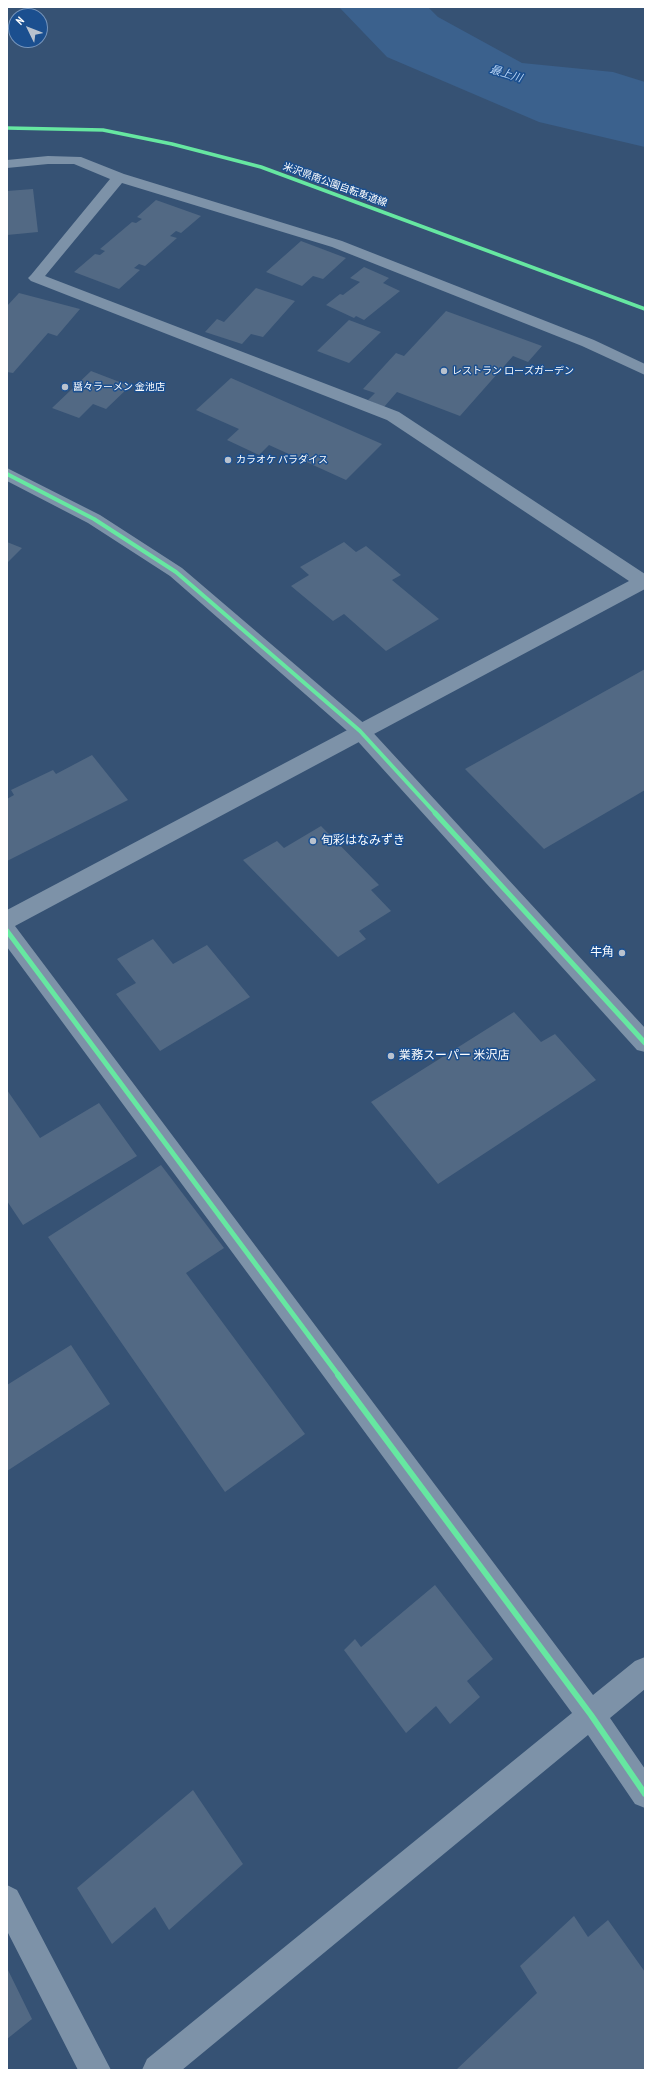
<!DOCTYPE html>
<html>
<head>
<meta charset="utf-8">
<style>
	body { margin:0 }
	#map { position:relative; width:652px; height:2077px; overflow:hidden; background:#365274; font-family:"PT Sans Narrow",sans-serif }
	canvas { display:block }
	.frame { position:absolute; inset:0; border:8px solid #fff; pointer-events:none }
	.north { position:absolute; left:8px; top:8px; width:40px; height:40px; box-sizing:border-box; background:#1b4f8f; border:1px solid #7695bc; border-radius:50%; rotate:313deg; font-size:11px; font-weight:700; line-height:16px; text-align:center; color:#fff }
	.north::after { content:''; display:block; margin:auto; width:14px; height:18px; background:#b9c2ce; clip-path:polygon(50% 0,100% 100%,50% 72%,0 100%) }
</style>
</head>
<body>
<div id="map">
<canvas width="652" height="2077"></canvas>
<div class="frame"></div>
<div class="north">N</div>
</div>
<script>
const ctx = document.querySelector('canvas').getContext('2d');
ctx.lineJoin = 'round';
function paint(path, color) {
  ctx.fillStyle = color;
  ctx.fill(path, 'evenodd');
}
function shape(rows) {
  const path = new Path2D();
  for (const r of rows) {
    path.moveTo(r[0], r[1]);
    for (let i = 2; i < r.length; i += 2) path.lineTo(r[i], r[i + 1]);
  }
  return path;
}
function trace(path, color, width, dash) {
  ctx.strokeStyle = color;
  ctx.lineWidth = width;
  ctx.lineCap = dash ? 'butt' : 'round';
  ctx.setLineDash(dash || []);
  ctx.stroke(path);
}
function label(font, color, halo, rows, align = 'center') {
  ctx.font = font + ' "PT Sans Narrow","Noto Sans JP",sans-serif';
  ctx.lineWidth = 3;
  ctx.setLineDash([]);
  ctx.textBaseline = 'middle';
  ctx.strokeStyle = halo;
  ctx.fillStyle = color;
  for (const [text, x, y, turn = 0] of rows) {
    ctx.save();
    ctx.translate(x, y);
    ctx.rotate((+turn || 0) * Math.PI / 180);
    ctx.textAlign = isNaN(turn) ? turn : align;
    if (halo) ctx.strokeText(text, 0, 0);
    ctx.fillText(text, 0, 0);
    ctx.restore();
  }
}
paint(shape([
	[339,7,428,7,438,17,522,63,613,72,645,82,645,147,539,122,387,57]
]), '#3b618d');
paint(shape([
	[33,189,38,232,7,235,7,191],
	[156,200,201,216,181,233,176,231,170,236,177,238,145,266,139,264,134,268,140,270,119,289,74,272,95,254,100,255,105,251,100,249,132,222,136,223,142,219,137,217],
	[301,241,346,258,323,279,313,276,302,286,266,272],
	[364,267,389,278,383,283,400,291,364,320,356,316,354,318,326,305,340,294,343,295,360,282,350,278],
	[256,288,295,301,263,337,251,334,242,344,205,332,217,319,224,322],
	[19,293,80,309,57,336,48,333,13,373,7,372,7,306],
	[446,311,542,346,528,362,513,356,460,416,397,392,384,407,368,400,375,393,363,389,396,353,404,356],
	[349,320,381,332,349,363,317,351],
	[91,371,130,386,106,409,93,404,79,418,52,408],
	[231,378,382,444,346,480,269,445,259,455,227,440,239,429,196,410],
	[7,542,22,548,7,563],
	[344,542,356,552,366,546,401,575,392,580,439,619,386,651,344,614,333,621,291,586,309,575,300,567],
	[645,669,645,790,544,849,465,769],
	[92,755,128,800,7,861,7,799,14,795,11,790,53,770,56,774],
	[321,826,379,885,371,890,391,911,359,931,366,939,338,957,243,860,277,841,284,848],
	[153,939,173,964,207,945,250,997,160,1051,116,994,136,983,117,959],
	[514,1012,541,1042,555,1034,596,1080,438,1184,371,1102],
	[7,1090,40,1138,99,1103,137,1156,23,1225,7,1201],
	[161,1165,224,1248,186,1273,305,1434,225,1492,48,1237],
	[71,1345,110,1404,7,1471,7,1385],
	[435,1585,493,1659,467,1681,480,1697,450,1724,436,1706,406,1733,344,1650,355,1639,361,1647],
	[193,1790,243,1864,169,1930,155,1907,112,1944,77,1888],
	[574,1916,588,1937,608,1920,645,1972,645,2070,456,2070,537,1993,520,1966],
	[7,1968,32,2019,7,2039]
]), '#526984');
paint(shape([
	[48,156,81,157,124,174,342,241,594,340,645,364,645,375,582,346,332,247,122,183,45,276,399,412,645,574,645,589,15,926,593,1695,635,1661,645,1657,645,1689,610,1718,645,1769,645,1808,635,1804,588,1735,182,2070,142,2070,147,2059,572,1713,7,947,7,910,629,581,387,420,31,281,28,278,31,275,110,179,74,164,48,164,7,168,7,160,48,156],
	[7,1885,17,1890,111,2070,78,2070,7,1931,7,1885]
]), '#7d92a8');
paint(shape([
	[7,468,100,515,182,568,367,726,645,1028,645,1052,637,1050,353,736,170,576,88,523,7,481,7,468]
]), '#7d92a8');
trace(shape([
	[7,128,103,130,172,144,261,167,645,309]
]), '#66e7a1', 3.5);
trace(shape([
	[7,474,94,519,176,572,360,731,436,814]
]), '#66e7a1', 4);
trace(shape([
	[435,813,645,1043],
	[7,931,339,1376]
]), '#66e7a1', 5);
trace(shape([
	[338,1375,591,1715,645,1794]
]), '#66e7a1', 6);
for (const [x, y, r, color] of [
	[444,371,4,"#b9c2ce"],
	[65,387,4,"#b9c2ce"],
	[228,460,4,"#b9c2ce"],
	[313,841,4,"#b9c2ce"],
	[622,953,4,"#b9c2ce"],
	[391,1056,4,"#b9c2ce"]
]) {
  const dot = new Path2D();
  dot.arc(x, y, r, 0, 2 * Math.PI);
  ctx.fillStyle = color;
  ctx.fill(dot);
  trace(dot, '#1b4f8f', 1.5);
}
label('10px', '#fff', '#1b4f8f', [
	["米沢県南公園自転車道線",335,185,20]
]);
label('10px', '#fff', '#1b4f8f', [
	["レストラン ローズガーデン",452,371],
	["醤々ラーメン 金池店",73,387],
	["カラオケ パラダイス",236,460]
], 'left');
label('italic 11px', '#b5d3f5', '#1b4f8f', [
	["最上川",506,74,17]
]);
label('12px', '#fff', '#1b4f8f', [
	["旬彩はなみずき",321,841],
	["牛角",614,953,"right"],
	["業務スーパー 米沢店",399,1056]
], 'left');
</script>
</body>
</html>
